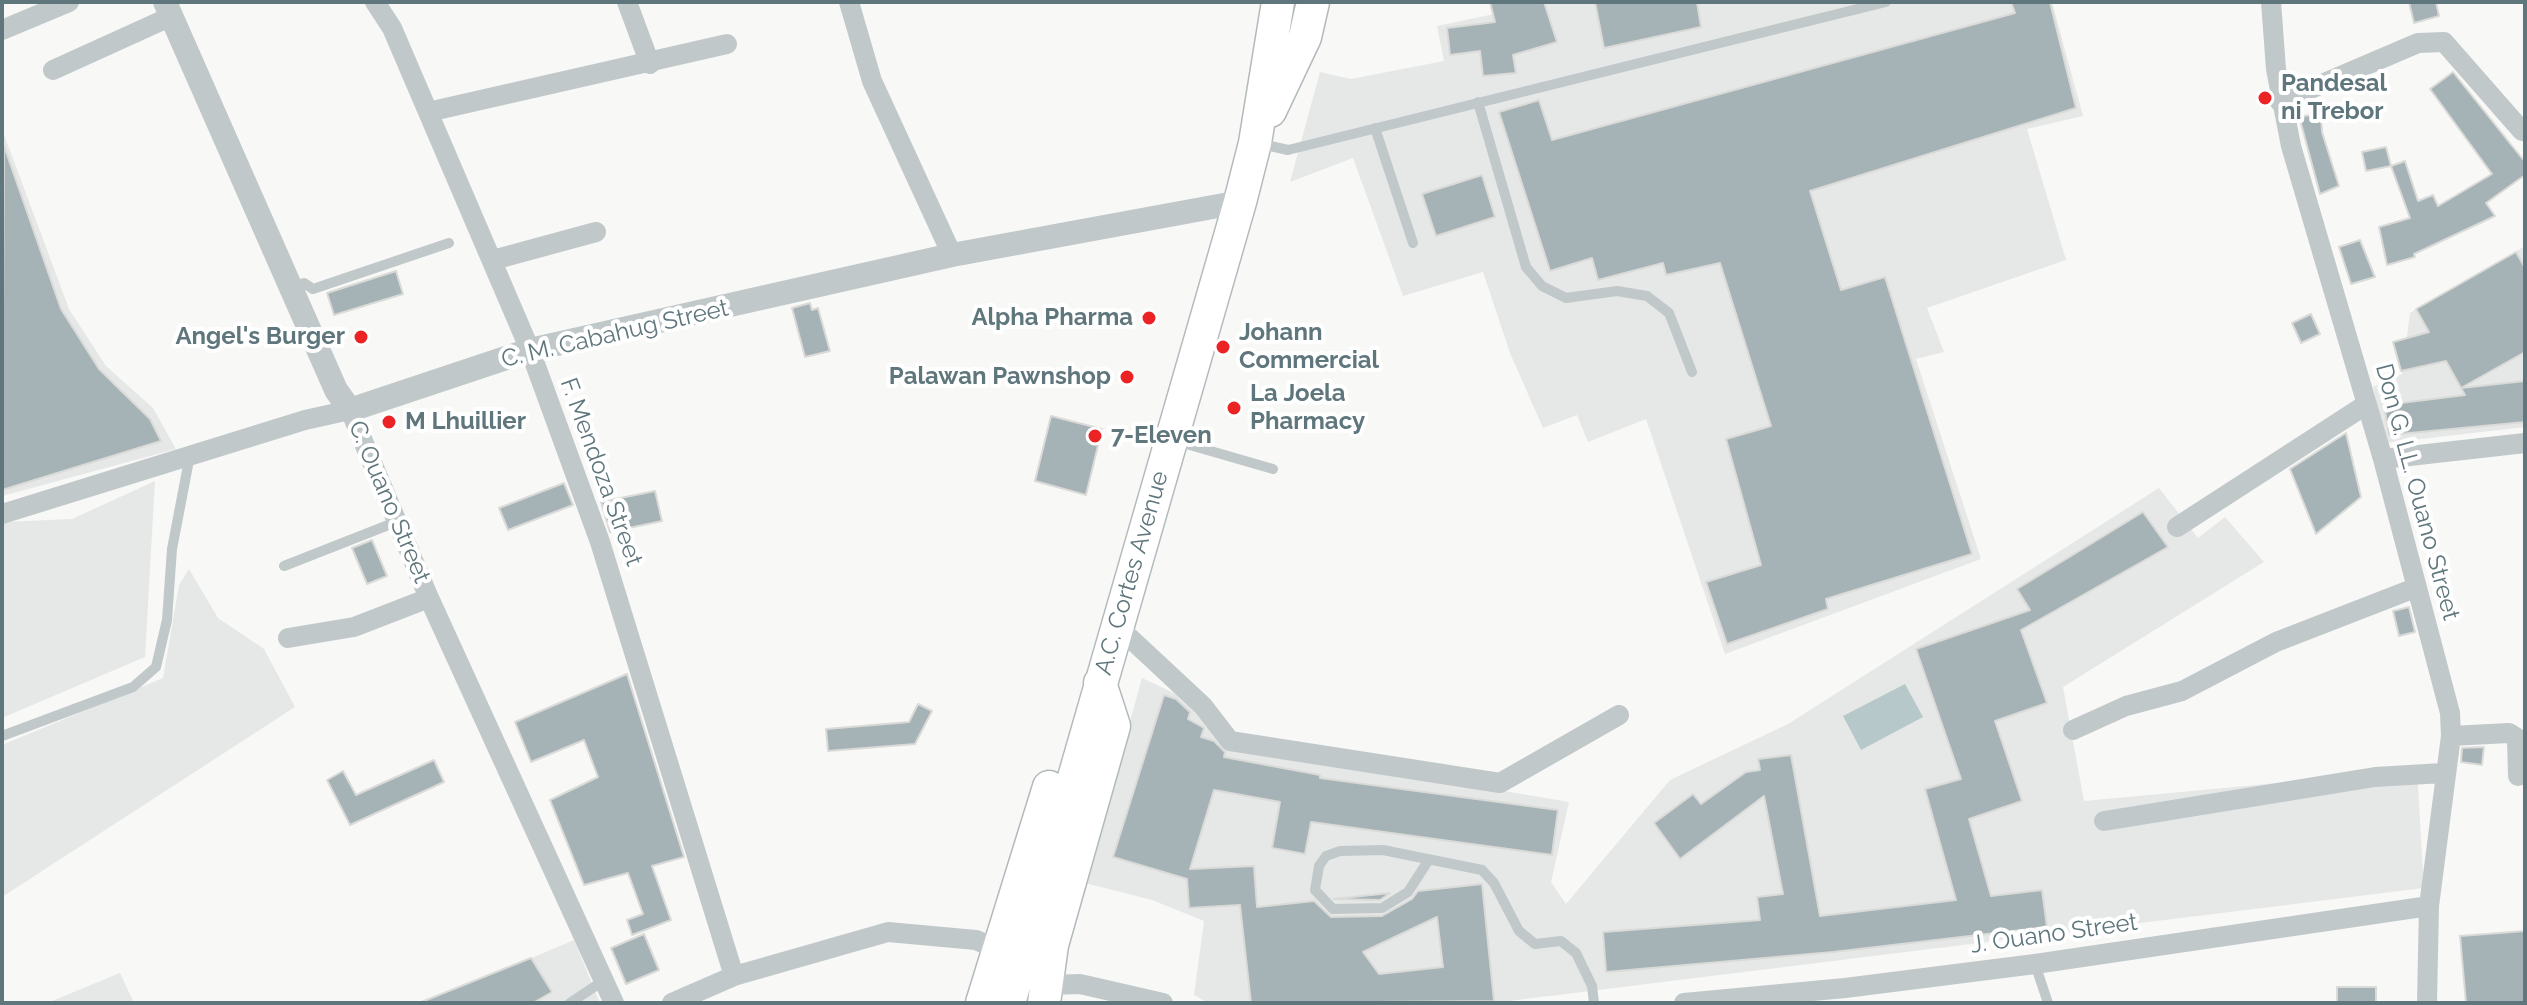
<!DOCTYPE html>
<html>
<head>
<meta charset="utf-8">
<style>
	body { margin:0 }
	#map { position:relative; width:2527px; height:1005px; overflow:hidden; background:#f8f8f6; font-family:Raleway,sans-serif }
	canvas { display:block }
	.frame { position:absolute; inset:0; border:4px solid #5e767c; pointer-events:none }
</style>
</head>
<body>
<div id="map">
<canvas width="2527" height="1005"></canvas>
<div class="frame"></div>
</div>
<script>
const ctx = document.querySelector('canvas').getContext('2d');
ctx.lineJoin = 'round';
function paint(path, color) {
  ctx.fillStyle = color;
  ctx.fill(path, 'evenodd');
}
function shape(rows) {
  const path = new Path2D();
  for (const r of rows) {
    path.moveTo(r[0], r[1]);
    for (let i = 2; i < r.length; i += 2) path.lineTo(r[i], r[i + 1]);
  }
  return path;
}
function trace(path, color, width, dash) {
  ctx.strokeStyle = color;
  ctx.lineWidth = width;
  ctx.lineCap = dash ? 'butt' : 'round';
  ctx.setLineDash(dash || []);
  ctx.stroke(path);
}
function label(font, color, halo, rows, align = 'center') {
  ctx.font = font + ' Raleway,sans-serif';
  ctx.lineWidth = 8;
  ctx.setLineDash([]);
  ctx.textBaseline = 'middle';
  ctx.strokeStyle = halo;
  ctx.fillStyle = color;
  for (const [text, x, y, turn = 0] of rows) {
    ctx.save();
    ctx.translate(x, y);
    ctx.rotate((+turn || 0) * Math.PI / 180);
    ctx.textAlign = isNaN(turn) ? turn : align;
    if (halo) ctx.strokeText(text, 0, 0);
    ctx.fillText(text, 0, 0);
    ctx.restore();
  }
}
paint(shape([
	[1551,2,2052,2,2083,116,2027,129,2066,260,1927,308,1944,352,1916,359,1981,559,1725,654,1646,419,1588,442,1577,415,1543,428,1510,353,1483,272,1403,296,1353,158,1290,182,1320,72,1351,79,1444,61,1437,26],
	[2,129,69,309,106,366,153,408,176,449,2,496],
	[2525,246,2525,427,2386,443,2373,387,2402,374,2410,313],
	[155,481,145,657,2,718,2,522,72,519],
	[2159,488,2198,538,2225,517,2264,562,2063,687,2084,801,2417,770,2424,888,1493,1003,1208,1003,1194,995,1204,921,1152,900,1085,883,1142,678,1193,702,1228,744,1569,802,1551,882,1566,904,1670,780,1788,724],
	[189,569,218,618,264,649,295,707,2,897,2,745,163,678,179,585],
	[574,940,600,1003,425,1003],
	[120,973,134,1003,47,1003]
]), '#e6e8e7');
paint(shape([
	[1905,684,1923,717,1861,750,1843,716]
]), '#b6c8c9');
const building = shape([
	[1490,2,1544,2,1557,42,1513,55,1516,73,1483,76,1480,51,1450,55,1447,28,1495,22,1490,2],
	[1595,2,1697,2,1701,27,1604,48,1595,2],
	[2011,2,2050,2,2076,108,1810,191,1841,290,1885,277,1972,554,1826,599,1828,609,1727,644,1706,582,1761,565,1726,439,1771,426,1720,263,1666,275,1663,263,1598,280,1592,258,1550,271,1499,112,1539,100,1552,140,2015,13,2011,2],
	[2409,2,2436,2,2439,16,2414,23,2409,2],
	[2453,72,2525,162,2525,175,2486,203,2495,216,2414,254,2415,257,2387,265,2379,227,2410,218,2391,166,2405,161,2418,201,2433,195,2438,206,2492,174,2430,89,2453,72],
	[2321,115,2322,132,2339,186,2320,194,2299,116,2321,115],
	[4,146,61,309,99,369,150,419,161,441,2,490,4,146],
	[2386,147,2391,166,2366,171,2362,152,2386,147],
	[1482,175,1495,217,1436,236,1422,194,1482,175],
	[2360,240,2375,277,2351,284,2339,247,2360,240],
	[2516,252,2525,268,2525,352,2461,388,2446,361,2401,371,2393,342,2429,332,2416,309,2516,252],
	[396,271,403,294,334,315,327,293,396,271],
	[810,303,812,310,818,308,830,351,805,357,792,308,810,303],
	[2311,314,2320,334,2301,343,2292,323,2311,314],
	[2525,381,2525,422,2389,435,2384,405,2465,395,2461,388,2525,381],
	[1051,416,1102,429,1086,495,1035,481,1051,416],
	[2346,433,2361,497,2316,534,2290,469,2346,433],
	[564,483,573,505,508,530,499,508,564,483],
	[655,491,662,521,610,532,601,502,655,491],
	[2143,512,2168,547,2021,630,2047,703,1995,721,2022,801,1969,819,1991,896,2042,890,2047,927,1833,952,1606,972,1603,932,1760,920,1757,897,1783,894,1764,796,1680,859,1654,823,1693,794,1701,804,1746,772,1760,770,1758,759,1791,755,1820,916,1956,900,1925,789,1961,779,1916,649,2030,610,2017,589,2143,512],
	[372,540,387,576,367,584,352,548,372,540],
	[2409,607,2415,632,2399,636,2393,611,2409,607],
	[627,674,684,857,652,866,671,920,632,935,627,920,643,914,628,873,584,885,550,800,598,777,584,740,531,762,515,722,627,674],
	[1164,695,1176,699,1190,712,1188,719,1204,728,1201,737,1214,741,1225,752,1224,757,1320,775,1320,778,1558,810,1552,855,1311,822,1305,854,1272,848,1280,802,1214,790,1190,869,1254,866,1257,907,1314,901,1331,917,1382,916,1412,899,1418,891,1482,884,1494,1001,1251,1003,1240,905,1189,908,1187,879,1113,857,1164,695],
	[1437,917,1443,967,1379,974,1363,952,1437,917],
	[918,704,932,711,915,744,828,751,826,729,909,722,918,704],
	[2484,747,2482,765,2461,762,2462,748,2484,747],
	[434,760,444,782,350,825,327,780,343,771,356,795,434,760],
	[1390,893,1380,900,1334,899,1390,893],
	[2525,931,2525,1003,2466,1003,2460,936,2525,931],
	[644,934,659,970,626,984,611,948,644,934],
	[531,958,552,992,533,1003,419,1003,531,958],
	[2337,987,2376,987,2376,1003,2337,1003,2337,987]
]);
paint(building, '#a5b3b6');
trace(building, '#dadad8', 2);
const primary = shape([
	[1270,111,1305,37,1313,2],
	[982,1003,1049,787],
	[1009,1003,1240,202,1255,143,1278,2],
	[1044,1003,1052,945,1114,726,1100,683]
]);
trace(primary, '#b2babc', 35);
trace(shape([
	[1478,102,1526,267,1542,286,1566,298,1617,291,1647,296,1669,313,1692,372],
	[1375,128,1413,243],
	[1257,143,1288,150,1886,2],
	[292,287,304,283,313,289,449,243],
	[1176,441,1273,469],
	[284,566,396,522],
	[2,736,133,687,156,667,167,620,172,549,190,455],
	[1428,861,1408,892,1382,908,1333,909,1315,890,1319,866,1326,856,1340,851,1383,850,1482,870,1494,883,1519,931,1535,944,1561,941,1576,953,1592,986,1594,1003],
	[2035,964,2048,1003],
	[570,1003,603,981]
]), '#c1c8ca', 10);
trace(shape([
	[375,2,392,28,530,350,600,542,734,976],
	[627,2,650,64],
	[849,2,872,81,952,255],
	[2271,2,2276,69,2291,146,2383,459,2450,713,2451,736,2429,906,2427,1003],
	[2,30,69,2],
	[53,70,172,16],
	[2280,102,2418,43,2444,42,2522,131],
	[428,112,727,44],
	[493,260,596,232],
	[2383,459,2525,443],
	[2,514,305,420,350,410,429,598,614,1003],
	[2177,527,2367,404],
	[1116,625,1203,706,1230,741,1500,783,1619,715],
	[288,638,354,627,429,598],
	[2073,730,2126,706,2182,691,2276,642,2415,588],
	[2451,736,2509,733,2517,738,2518,776],
	[2104,821,2375,777,2443,773],
	[1049,985,1080,984,1163,1003],
	[672,1003,734,976,888,932,976,940,999,950],
	[1684,1003,1845,988,2035,964,2429,906]
]), '#c1c8ca', 20);
trace(shape([
	[165,2,336,390,350,410,530,350,952,255,1240,202]
]), '#c1c8ca', 24);
trace(primary, '#fff', 32);
for (const [x, y, r, color] of [
	[2265,98,8,"#eb2325"],
	[1149,318,8,"#eb2325"],
	[361,337,8,"#eb2325"],
	[1223,347,8,"#eb2325"],
	[1127,377,8,"#eb2325"],
	[1234,408,8,"#eb2325"],
	[389,422,8,"#eb2325"],
	[1095,436,8,"#eb2325"]
]) {
  const dot = new Path2D();
  dot.arc(x, y, r, 0, 2 * Math.PI);
  ctx.fillStyle = color;
  ctx.fill(dot);
  trace(dot, '#fff', 3);
}
label('bold 24px', '#5e767c', '#fff', [
	["Pandesal",2281,84],
	["ni Trebor",2281,112],
	["Alpha Pharma",1133,318,"right"],
	["Johann",1239,333],
	["Commercial",1239,361],
	["Angel's Burger",345,337,"right"],
	["Palawan Pawnshop",1111,377,"right"],
	["La Joela",1250,394],
	["Pharmacy",1250,422],
	["M Lhuillier",405,422],
	["7-Eleven",1111,436]
], 'left');
label('24px', '#5e767c', '#fff', [
	["C. M. Cabahug Street",615,334,-13],
	["F. Mendoza Street",601,472,70],
	["Don G. LL. Ouano Street",2417,492,75],
	["C. Ouano Street",389,502,67],
	["A.C. Cortes Avenue",1132,573,-74],
	["J. Ouano Street",2054,934,-8]
]);
</script>
</body>
</html>
